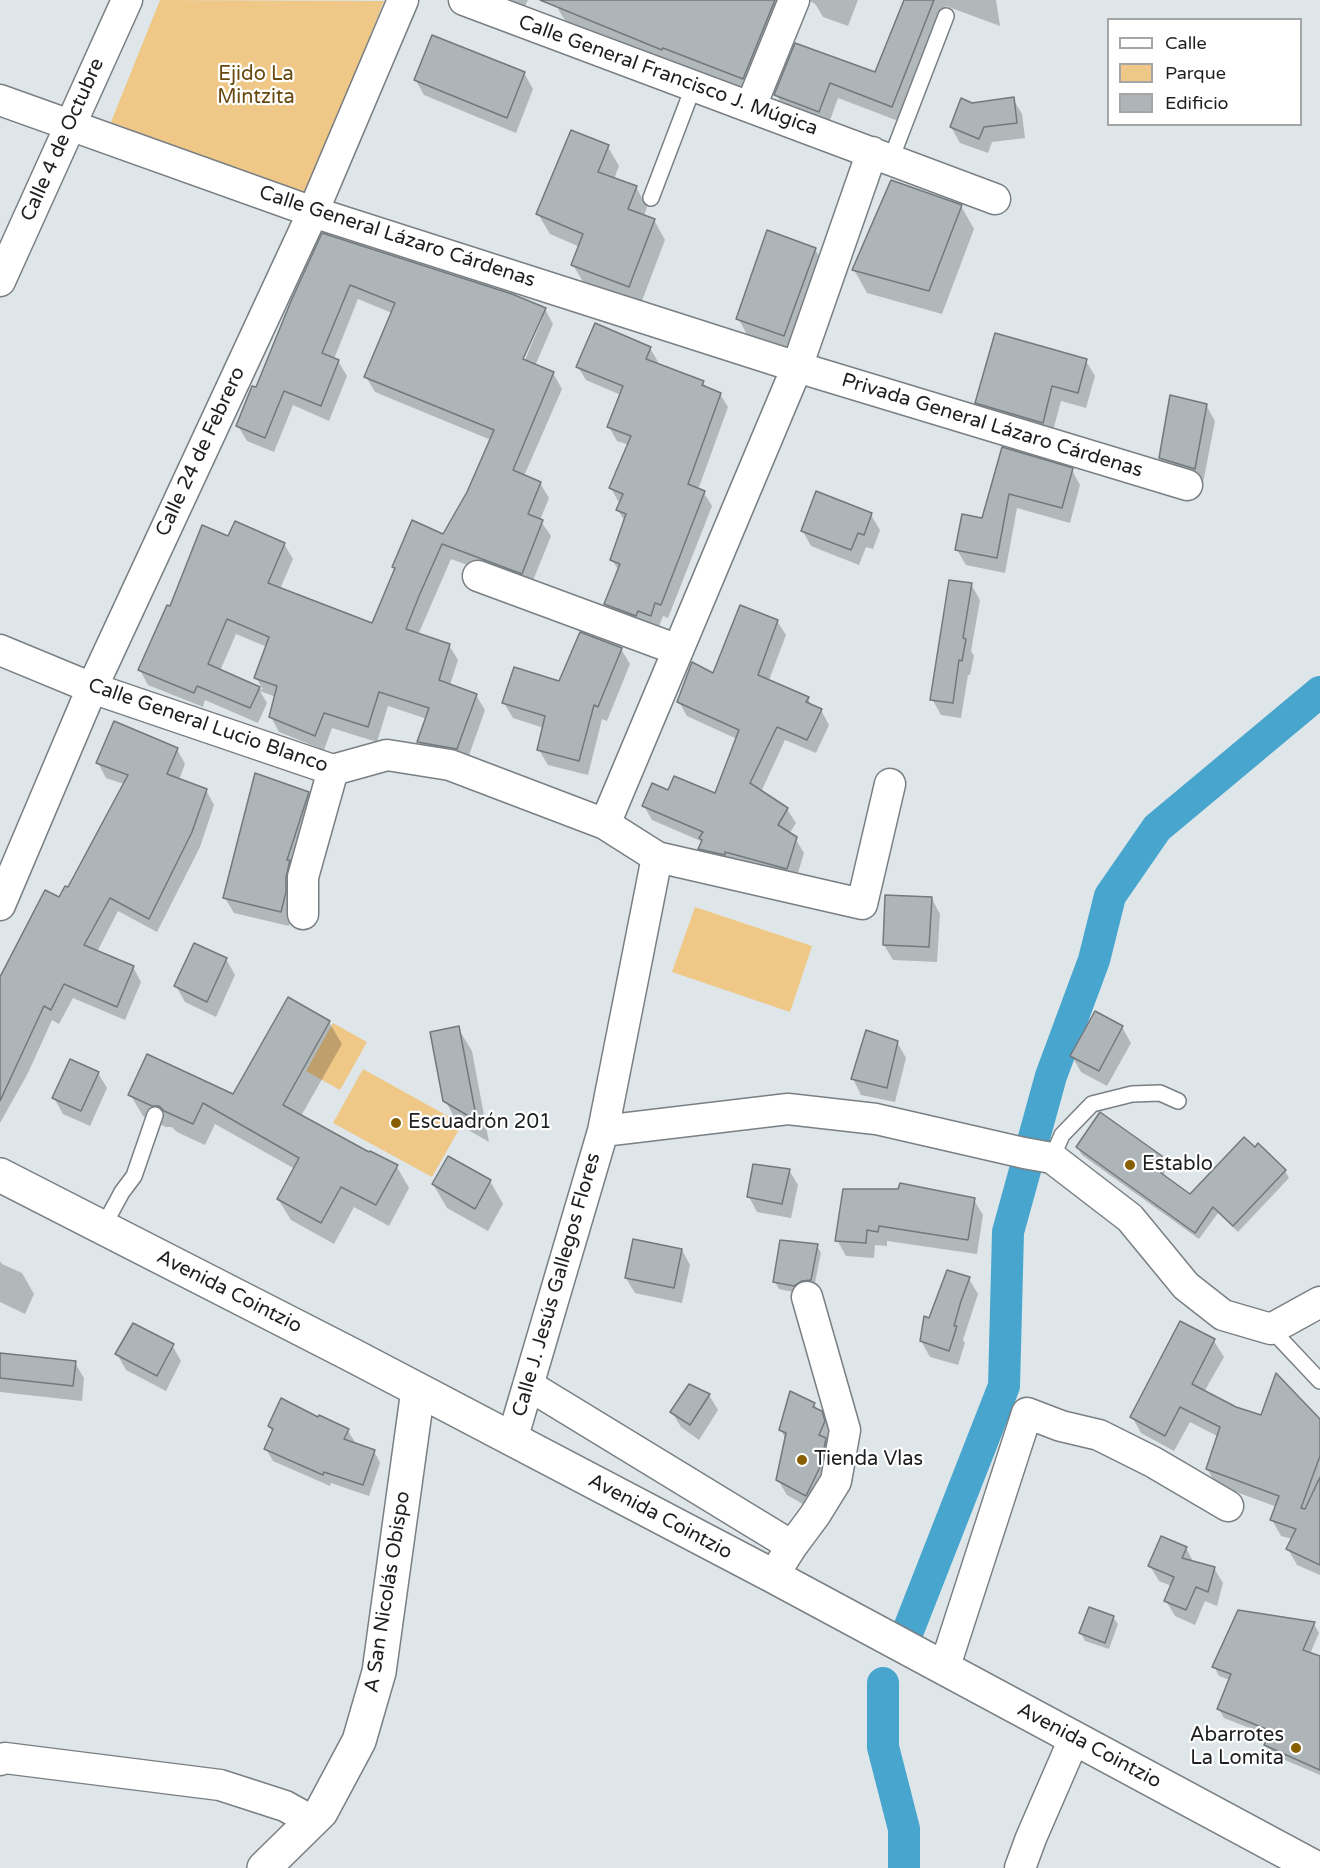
<!DOCTYPE html>
<html>
<head>
<meta charset="utf-8">
<style>
	body { margin:0 }
	#map { position:relative; width:1320px; height:1868px; overflow:hidden; background:#dee6e9; font-family:"Varela Round",sans-serif }
	canvas { display:block }
	.legend { position:absolute; left:1107px; top:18px; width:195px; height:108px; box-sizing:border-box; background:#fff; border:2px solid #a5a5a6; margin:0; padding:8px 10px; list-style:none; font-size:18px; color:#1d1f20 }
	.legend li { display:flex; align-items:center; gap:12px; height:30px }
	.legend b { width:30px; border:2px solid #a5a5a6 }
</style>
</head>
<body>
<div id="map">
<canvas width="1320" height="1868"></canvas>
<ul class="legend">
<li><b style="height:8px;background:#fff"></b>Calle</li>
<li><b style="height:16px;background:#efc888"></b>Parque</li>
<li><b style="height:16px;background:#aeb5b8"></b>Edificio</li>
</ul>
</div>
<script>
const ctx = document.querySelector('canvas').getContext('2d');
ctx.lineJoin = 'round';
function paint(path, color) {
  ctx.fillStyle = color;
  ctx.fill(path, 'evenodd');
}
function shape(rows) {
  const path = new Path2D();
  for (const r of rows) {
    path.moveTo(r[0], r[1]);
    for (let i = 2; i < r.length; i += 2) path.lineTo(r[i], r[i + 1]);
  }
  return path;
}
function trace(path, color, width, dash) {
  ctx.strokeStyle = color;
  ctx.lineWidth = width;
  ctx.lineCap = dash ? 'butt' : 'round';
  ctx.setLineDash(dash || []);
  ctx.stroke(path);
}
function label(font, color, halo, rows, align = 'center') {
  ctx.font = font + ' "Varela Round",sans-serif';
  ctx.lineWidth = 4.5;
  ctx.setLineDash([]);
  ctx.textBaseline = 'middle';
  ctx.strokeStyle = halo;
  ctx.fillStyle = color;
  for (const [text, x, y, turn = 0] of rows) {
    ctx.save();
    ctx.translate(x, y);
    ctx.rotate((+turn || 0) * Math.PI / 180);
    ctx.textAlign = isNaN(turn) ? turn : align;
    if (halo) ctx.strokeText(text, 0, 0);
    ctx.fillText(text, 0, 0);
    ctx.restore();
  }
}
paint(shape([
	[160,0,384,1,305,199,111,122],
	[695,907,812,946,790,1012,672,972],
	[333,1023,367,1042,340,1090,306,1071],
	[363,1069,462,1124,432,1177,333,1123]
]), '#efc888');
paint(shape([
	[499,0,528,0,523,10],
	[562,0,858,0,848,26,823,17,816,5,812,2,802,1,753,97,569,27,558,9],
	[906,0,996,0,1000,26,946,6,901,122,838,98,828,126,785,110,776,94,796,44,876,74],
	[524,73,533,89,516,133,424,95,415,79],
	[1013,99,1022,114,1025,138,992,142,988,153,960,143,951,127,972,104],
	[608,147,619,166,614,179,636,187,647,207,644,216,654,220,665,240,640,306,585,285,573,265,580,247,550,234,538,214],
	[961,206,974,229,942,314,867,293,854,270],
	[323,235,545,309,553,324,535,366,553,373,562,389,524,476,540,483,549,498,540,520,551,536,530,588,451,559,418,635,449,645,458,660,450,685,476,695,485,710,466,764,427,757,419,742,427,719,388,706,377,742,332,728,324,750,279,732,271,717,276,697,260,691,267,703,258,723,205,700,203,707,148,685,140,670,171,608,229,538,284,544,293,559,280,589,373,625,396,571,393,567,444,536,468,493,491,440,375,392,366,377,392,313,358,299,334,359,338,361,347,376,329,421,293,405,274,452,247,441,238,426,257,389],
	[540,317,543,317,522,367,519,365],
	[236,634,267,647,256,677,263,690,220,671],
	[815,249,828,272,797,358,751,342,738,318],
	[650,348,658,362,657,364,703,382,707,389,720,394,728,407,698,490,704,493,712,506,668,618,663,616,658,629,614,618,606,604,619,571,612,560,625,522,618,510,621,502,618,501,611,488,629,445,617,441,609,427,621,395,586,380,578,367],
	[1086,361,1095,376,1086,408,1061,401,1051,438,985,418,976,403],
	[1206,405,1215,421,1203,483,1169,474,1160,458],
	[1003,449,1072,470,1080,485,1070,523,1017,508,1005,573,966,565,957,550,983,519],
	[871,515,880,530,873,549,866,547,859,565,811,546,802,530],
	[971,584,980,600,971,651,974,656,970,675,968,675,961,718,941,715,932,699],
	[777,621,786,635,769,680,808,698,812,707,821,710,829,725,816,753,785,740,761,792,787,809,796,823,789,834,795,838,804,853,795,883,708,863,700,849,703,842,652,820,644,806,669,792,716,795,737,739,687,716,679,702],
	[621,649,630,664,607,721,602,719,588,775,548,765,539,750,544,728,513,718,504,703,560,683],
	[177,749,185,764,179,780,206,790,214,805,200,847,157,932,118,911,97,952,133,967,141,982,125,1020,73,998,59,1024,52,1020,28,1073,0,1123,0,980,68,889,124,784,106,778,98,763],
	[308,793,317,808,289,926,234,913,225,898],
	[932,899,940,914,937,962,893,960,884,945],
	[226,959,235,975,216,1017,185,1002,176,986],
	[329,1022,342,1044,301,1116,397,1167,409,1188,389,1226,354,1207,334,1244,291,1220,278,1199,295,1169,215,1124,205,1145,177,1132,172,1127,166,1127,143,1116,130,1094,233,1096],
	[1122,1027,1131,1043,1107,1086,1081,1072,1072,1056],
	[458,1028,472,1051,489,1142,458,1124,445,1100],
	[897,1042,906,1058,895,1102,861,1095,853,1079],
	[98,1073,107,1088,90,1126,63,1114,54,1098],
	[1077,1147,1161,1158,1165,1165,1164,1177,1191,1196,1285,1171,1289,1178,1238,1232,1218,1213,1199,1239,1082,1155],
	[789,1170,798,1185,791,1218,757,1212,749,1197],
	[490,1181,503,1204,488,1231,447,1208,433,1184],
	[844,1190,974,1200,983,1215,977,1254,887,1241,887,1246,875,1245,874,1258,846,1256,837,1240],
	[817,1246,821,1253,814,1287,798,1293,779,1289,775,1282],
	[682,1250,690,1265,682,1303,635,1293,626,1278],
	[0,1261,2,1264,22,1273,34,1294,25,1314,0,1302],
	[969,1279,978,1294,963,1340,965,1343,958,1365,930,1357,921,1341,930,1319],
	[1181,1323,1214,1341,1224,1357,1204,1392,1235,1408,1262,1417,1320,1421,1320,1575,1297,1565,1288,1549,1292,1539,1281,1536,1272,1520,1277,1507,1217,1485,1207,1469,1219,1437,1190,1422,1174,1451,1141,1433,1132,1417],
	[172,1345,181,1361,166,1391,126,1370,117,1354],
	[0,1355,75,1363,84,1378,82,1401,0,1392],
	[709,1395,718,1410,699,1440,681,1427,672,1412],
	[814,1404,830,1429,833,1438,815,1511,787,1495,778,1480,786,1440,781,1430],
	[269,1426,348,1431,355,1442,354,1444,374,1451,380,1463,369,1496,331,1483,330,1486,273,1461,266,1449,273,1433],
	[1186,1548,1194,1563,1214,1568,1223,1583,1217,1606,1205,1601,1195,1625,1175,1616,1166,1601,1172,1586,1159,1581,1150,1566],
	[1113,1617,1118,1624,1109,1649,1085,1641,1081,1633],
	[1314,1624,1319,1633,1310,1654,1320,1658,1320,1775,1271,1754,1266,1744,1270,1736,1224,1718,1219,1709,1230,1680,1219,1676,1214,1666]
]), '#0003');
trace(shape([
	[906,1636,1004,1386,1008,1232,1051,1076,1094,960,1110,896,1157,828,1320,692],
	[883,1683,883,1747,904,1829,904,1868]
]), '#48a6ce', 32);
const building = shape([
	[540,0,775,0,743,79,663,48,662,50,540,0],
	[904,0,934,0,892,107,830,83,819,112,774,95,795,43,875,72,904,0],
	[432,35,525,72,507,118,414,80,432,35],
	[1014,97,1017,123,984,127,979,139,950,127,961,98,972,103,1014,97],
	[571,130,609,145,598,172,637,186,628,209,655,219,629,287,571,265,583,234,536,214,571,130],
	[891,180,962,205,929,291,852,270,891,180],
	[767,230,816,248,784,336,736,319,767,230],
	[322,233,512,294,546,308,523,359,554,372,513,470,541,482,528,514,543,520,522,574,442,544,419,596,406,629,450,644,439,680,477,694,457,749,417,742,429,708,379,692,368,727,324,713,315,736,269,717,277,686,254,678,269,637,227,619,208,664,260,687,250,708,197,686,194,693,138,670,167,605,170,606,202,525,228,536,235,521,285,543,268,583,372,623,395,568,392,567,412,520,443,534,467,492,494,430,364,377,395,303,350,285,322,353,339,360,321,406,284,391,265,438,236,426,252,386,256,387,291,301,322,233],
	[595,323,651,347,646,359,704,381,702,385,721,393,688,484,705,491,661,605,655,603,651,616,638,611,636,616,604,604,620,564,610,560,626,514,616,510,623,494,609,488,631,436,607,427,623,386,576,367,595,323],
	[995,333,1087,359,1078,393,1052,386,1043,423,975,403,995,333],
	[1170,395,1207,404,1195,469,1159,458,1170,395],
	[1002,447,1073,468,1062,508,1009,494,997,558,955,550,962,514,982,518,1002,447],
	[816,491,872,513,864,535,858,533,851,550,801,531,816,491],
	[949,580,972,583,963,638,966,639,962,661,959,660,953,703,930,700,949,580],
	[740,605,778,620,758,675,809,697,806,702,822,709,807,740,777,727,750,783,788,808,778,825,797,837,787,869,725,852,725,855,698,849,702,840,699,838,703,832,642,806,652,783,668,790,674,776,715,793,739,730,677,702,692,662,713,673,740,605],
	[580,632,622,648,598,707,594,705,579,761,537,750,545,716,502,703,514,667,559,681,580,632],
	[114,721,178,748,167,774,207,789,192,832,149,919,110,898,84,945,134,966,117,1007,64,984,51,1010,44,1006,0,1101,0,977,45,890,59,897,65,886,68,887,128,775,96,763,114,721],
	[255,773,309,792,287,860,290,860,286,877,286,892,281,912,223,898,255,773],
	[885,895,932,897,929,947,883,945,885,895],
	[194,943,227,958,207,1002,174,986,194,943],
	[288,997,330,1021,283,1105,369,1152,370,1151,398,1165,376,1205,341,1187,321,1223,277,1199,299,1158,203,1103,193,1124,164,1111,159,1106,152,1106,128,1095,147,1054,233,1094,288,997],
	[1095,1011,1123,1026,1099,1071,1070,1056,1095,1011],
	[459,1026,477,1121,443,1101,430,1032,459,1026],
	[866,1030,898,1041,887,1088,851,1079,866,1030],
	[70,1059,99,1072,81,1111,52,1098,70,1059],
	[1100,1112,1162,1156,1161,1173,1190,1194,1244,1137,1255,1147,1258,1143,1286,1170,1233,1226,1213,1207,1195,1233,1076,1147,1100,1112],
	[448,1156,491,1180,475,1209,432,1184,448,1156],
	[753,1164,790,1169,782,1204,747,1197,753,1164],
	[900,1183,975,1198,968,1240,879,1226,878,1232,867,1230,866,1243,835,1241,843,1189,898,1189,900,1183],
	[633,1239,682,1249,674,1288,625,1278,633,1239],
	[780,1240,818,1244,811,1280,802,1281,794,1286,773,1282,780,1240],
	[947,1270,970,1277,961,1301,954,1326,957,1326,949,1351,920,1341,924,1316,929,1318,947,1270],
	[1180,1321,1215,1339,1192,1384,1236,1407,1261,1415,1276,1373,1320,1419,1320,1456,1301,1508,1305,1509,1320,1477,1320,1565,1286,1549,1296,1529,1270,1520,1279,1496,1206,1469,1220,1427,1180,1407,1165,1436,1130,1417,1180,1321],
	[133,1323,174,1344,157,1376,115,1354,133,1323],
	[0,1353,76,1361,73,1386,0,1378,0,1353],
	[689,1384,710,1394,690,1425,670,1412,689,1384],
	[790,1391,815,1403,813,1407,822,1411,825,1421,819,1435,826,1438,821,1465,806,1496,776,1480,786,1433,779,1430,790,1391],
	[281,1398,318,1417,319,1415,349,1429,344,1439,375,1450,363,1485,324,1472,323,1475,264,1449,273,1429,268,1426,281,1398],
	[1161,1536,1187,1547,1182,1558,1215,1567,1208,1592,1196,1587,1186,1610,1164,1601,1174,1577,1148,1566,1161,1536],
	[1089,1607,1114,1616,1105,1643,1079,1633,1089,1607],
	[1238,1610,1315,1622,1303,1650,1320,1656,1320,1770,1264,1745,1271,1731,1217,1709,1231,1674,1212,1667,1238,1610]
]);
paint(building, '#aeb5b8');
trace(building, '#72797c', 1.5);
const service = shape([
	[891,159,946,16],
	[651,198,694,85],
	[1052,1158,1062,1135,1092,1104,1132,1094,1160,1093,1178,1101],
	[103,1227,122,1192,134,1176,155,1115],
	[1271,1329,1320,1381]
]);
const minor = shape([
	[464,0,995,199],
	[0,100,313,212,797,367,1187,485],
	[751,106,794,0],
	[0,281,127,0],
	[478,576,678,650],
	[0,650,92,688,333,770,387,755,450,765,605,824,657,857,862,904,890,784],
	[605,824,797,367,872,152],
	[0,905,92,688,313,212,403,0],
	[303,914,303,877,333,770],
	[603,1131,788,1109,876,1119,1024,1153,1052,1158,1130,1218,1186,1286,1223,1315,1271,1329,1320,1302],
	[528,1385,792,1546,773,1576],
	[512,1440,603,1131,657,857],
	[792,1546,815,1515,836,1481,845,1430,807,1297],
	[944,1669,1027,1413,1061,1426,1099,1435,1153,1462,1228,1506],
	[0,1760,5,1758,220,1785,285,1806,312,1821],
	[1020,1868,1031,1838,1074,1739]
]);
const secondary = shape([
	[0,1175,352,1355,773,1576,1316,1868],
	[264,1868,321,1812,359,1741,379,1672,418,1390]
]);
trace(service, '#797f83', 18);
trace(minor, '#797f83', 33);
trace(secondary, '#797f83', 36);
trace(service, '#fff', 15);
trace(minor, '#fff', 30);
trace(secondary, '#fff', 33);
for (const [x, y, r, color] of [
	[396,1123,6,"#885f00"],
	[1130,1165,6,"#885f00"],
	[802,1460,6,"#885f00"],
	[1296,1748,6,"#885f00"]
]) {
  const dot = new Path2D();
  dot.arc(x, y, r, 0, 2 * Math.PI);
  ctx.fillStyle = color;
  ctx.fill(dot);
  trace(dot, '#fff', 2);
}
label('20px', '#67490f', '#fff', [
	["Ejido La",256,75],
	["Mintzita",256,98]
]);
label('20px', '#1d1f20', '#fff', [
	["Calle General Francisco J. Múgica",668,76,20],
	["Calle 4 de Octubre",63,140,-66],
	["Calle General Lázaro Cárdenas",397,237,18],
	["Privada General Lázaro Cárdenas",992,426,17],
	["Calle 24 de Febrero",201,452,-65],
	["Calle General Lucio Blanco",208,726,19],
	["Calle J. Jesús Gallegos Flores",557,1285,-74],
	["Avenida Cointzio",229,1292,27],
	["Avenida Cointzio",660,1517,28],
	["A San Nicolás Obispo",388,1592,-81],
	["Avenida Cointzio",1089,1746,28]
]);
label('20px', '#1d1f20', '#fff', [
	["Escuadrón 201",408,1123],
	["Establo",1142,1165],
	["Tienda Vlas",814,1460],
	["Abarrotes",1284,1736,"right"],
	["La Lomita",1284,1759,"right"]
], 'left');
</script>
</body>
</html>
